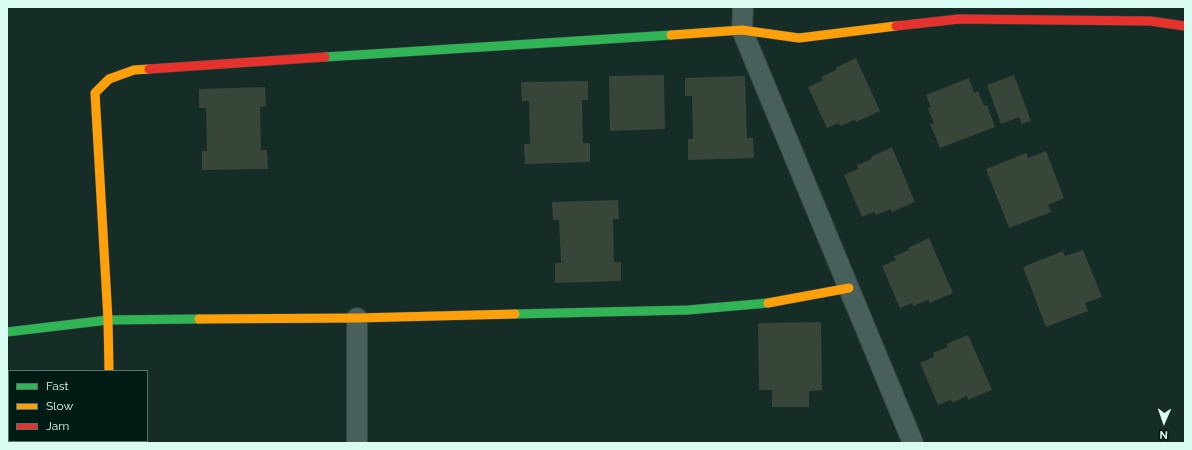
<!DOCTYPE html>
<html>
<head>
<meta charset="utf-8">
<style>
	body { margin:0 }
	#map { position:relative; width:1192px; height:450px; overflow:hidden; background:#162c26; font-family:Raleway,sans-serif }
	canvas { display:block }
	.frame { position:absolute; inset:0; border:8px solid #d9fbf1; pointer-events:none }
	.legend { position:absolute; left:8px; top:370px; width:140px; height:72px; box-sizing:border-box; background:#001a14; border:1px solid #57746c; margin:0; padding:5px 7px; list-style:none; font-size:12px; color:#d9fbf1 }
	.legend li { display:flex; align-items:center; gap:8px; height:20px }
	.legend b { width:20px; border:1px solid #57746c }
	.north { position:absolute; left:1144px; top:402px; width:40px; height:40px; -webkit-text-stroke:3px #001a14; paint-order:stroke; rotate:182deg; font-size:11px; font-weight:700; line-height:16px; text-align:center; color:#d9fbf1 }
	.north::after { content:''; display:block; margin:auto; width:14px; height:18px; background:#d9fbf1; clip-path:polygon(50% 0,100% 100%,50% 72%,0 100%) }
</style>
</head>
<body>
<div id="map">
<canvas width="1192" height="450"></canvas>
<div class="frame"></div>
<ul class="legend">
<li><b style="height:5px;background:#30b455"></b>Fast</li>
<li><b style="height:5px;background:#ff9f0a"></b>Slow</li>
<li><b style="height:5px;background:#e5322d"></b>Jam</li>
</ul>
<div class="north">N</div>
</div>
<script>
const ctx = document.querySelector('canvas').getContext('2d');
ctx.lineJoin = 'round';
function paint(path, color) {
  ctx.fillStyle = color;
  ctx.fill(path, 'evenodd');
}
function shape(rows) {
  const path = new Path2D();
  for (const r of rows) {
    path.moveTo(r[0], r[1]);
    for (let i = 2; i < r.length; i += 2) path.lineTo(r[i], r[i + 1]);
  }
  return path;
}
function trace(path, color, width, dash) {
  ctx.strokeStyle = color;
  ctx.lineWidth = width;
  ctx.lineCap = dash ? 'butt' : 'round';
  ctx.setLineDash(dash || []);
  ctx.stroke(path);
}
paint(shape([
	[856,58,880,111,856,122,855,120,840,126,839,123,827,128,808,87,823,80,821,77,836,70,835,68],
	[664,75,665,129,610,131,609,76],
	[1014,75,1031,121,1022,124,1019,117,1001,124,987,85],
	[745,76,747,138,753,138,754,158,688,160,688,139,693,139,692,96,685,96,685,78],
	[969,78,974,93,978,91,984,106,987,105,995,127,940,148,930,124,934,123,928,108,931,107,926,95],
	[588,81,588,100,582,100,583,143,590,143,590,162,525,164,524,144,530,144,529,101,522,101,521,82],
	[265,87,266,106,260,107,261,150,267,150,268,169,202,170,202,151,207,151,206,108,199,108,199,89],
	[892,147,915,202,892,212,891,209,876,215,874,212,862,217,844,175,858,169,857,165,872,159,871,157],
	[1046,151,1064,198,1048,205,1051,212,1009,228,986,169,1026,153,1028,158],
	[618,200,619,219,613,219,614,262,621,262,621,281,555,283,555,263,561,263,559,220,553,220,552,202],
	[929,238,953,293,930,303,928,300,913,306,912,303,900,308,882,266,896,260,894,256,909,250,908,248],
	[1083,250,1102,297,1085,303,1088,311,1046,327,1023,267,1063,251,1065,256],
	[821,322,822,390,809,391,809,407,772,407,772,390,759,390,758,323],
	[968,335,992,390,968,400,967,396,952,403,951,400,938,405,920,363,934,357,933,353,948,347,946,344]
]), '#384639');
const street = shape([
	[743,7,742,30,913,443],
	[111,441,111,443],
	[357,443,357,318]
]);
const fast = shape([
	[325,57,671,35],
	[515,314,688,310,768,303],
	[7,332,108,320,199,319]
]);
const slow = shape([
	[671,35,742,30,799,38,896,26],
	[768,303,849,288],
	[199,319,357,318,515,314],
	[109,371,108,320,95,93,109,79,134,70,149,69]
]);
const jam = shape([
	[896,26,959,19,1150,21,1185,26],
	[149,69,325,57]
]);
trace(street, '#344641', 22);
trace(fast, '#344641', 10);
trace(slow, '#344641', 10);
trace(jam, '#344641', 10);
trace(street, '#48605b', 20);
trace(fast, '#30b455', 9);
trace(slow, '#ff9f0a', 9);
trace(jam, '#e5322d', 9);
</script>
</body>
</html>
